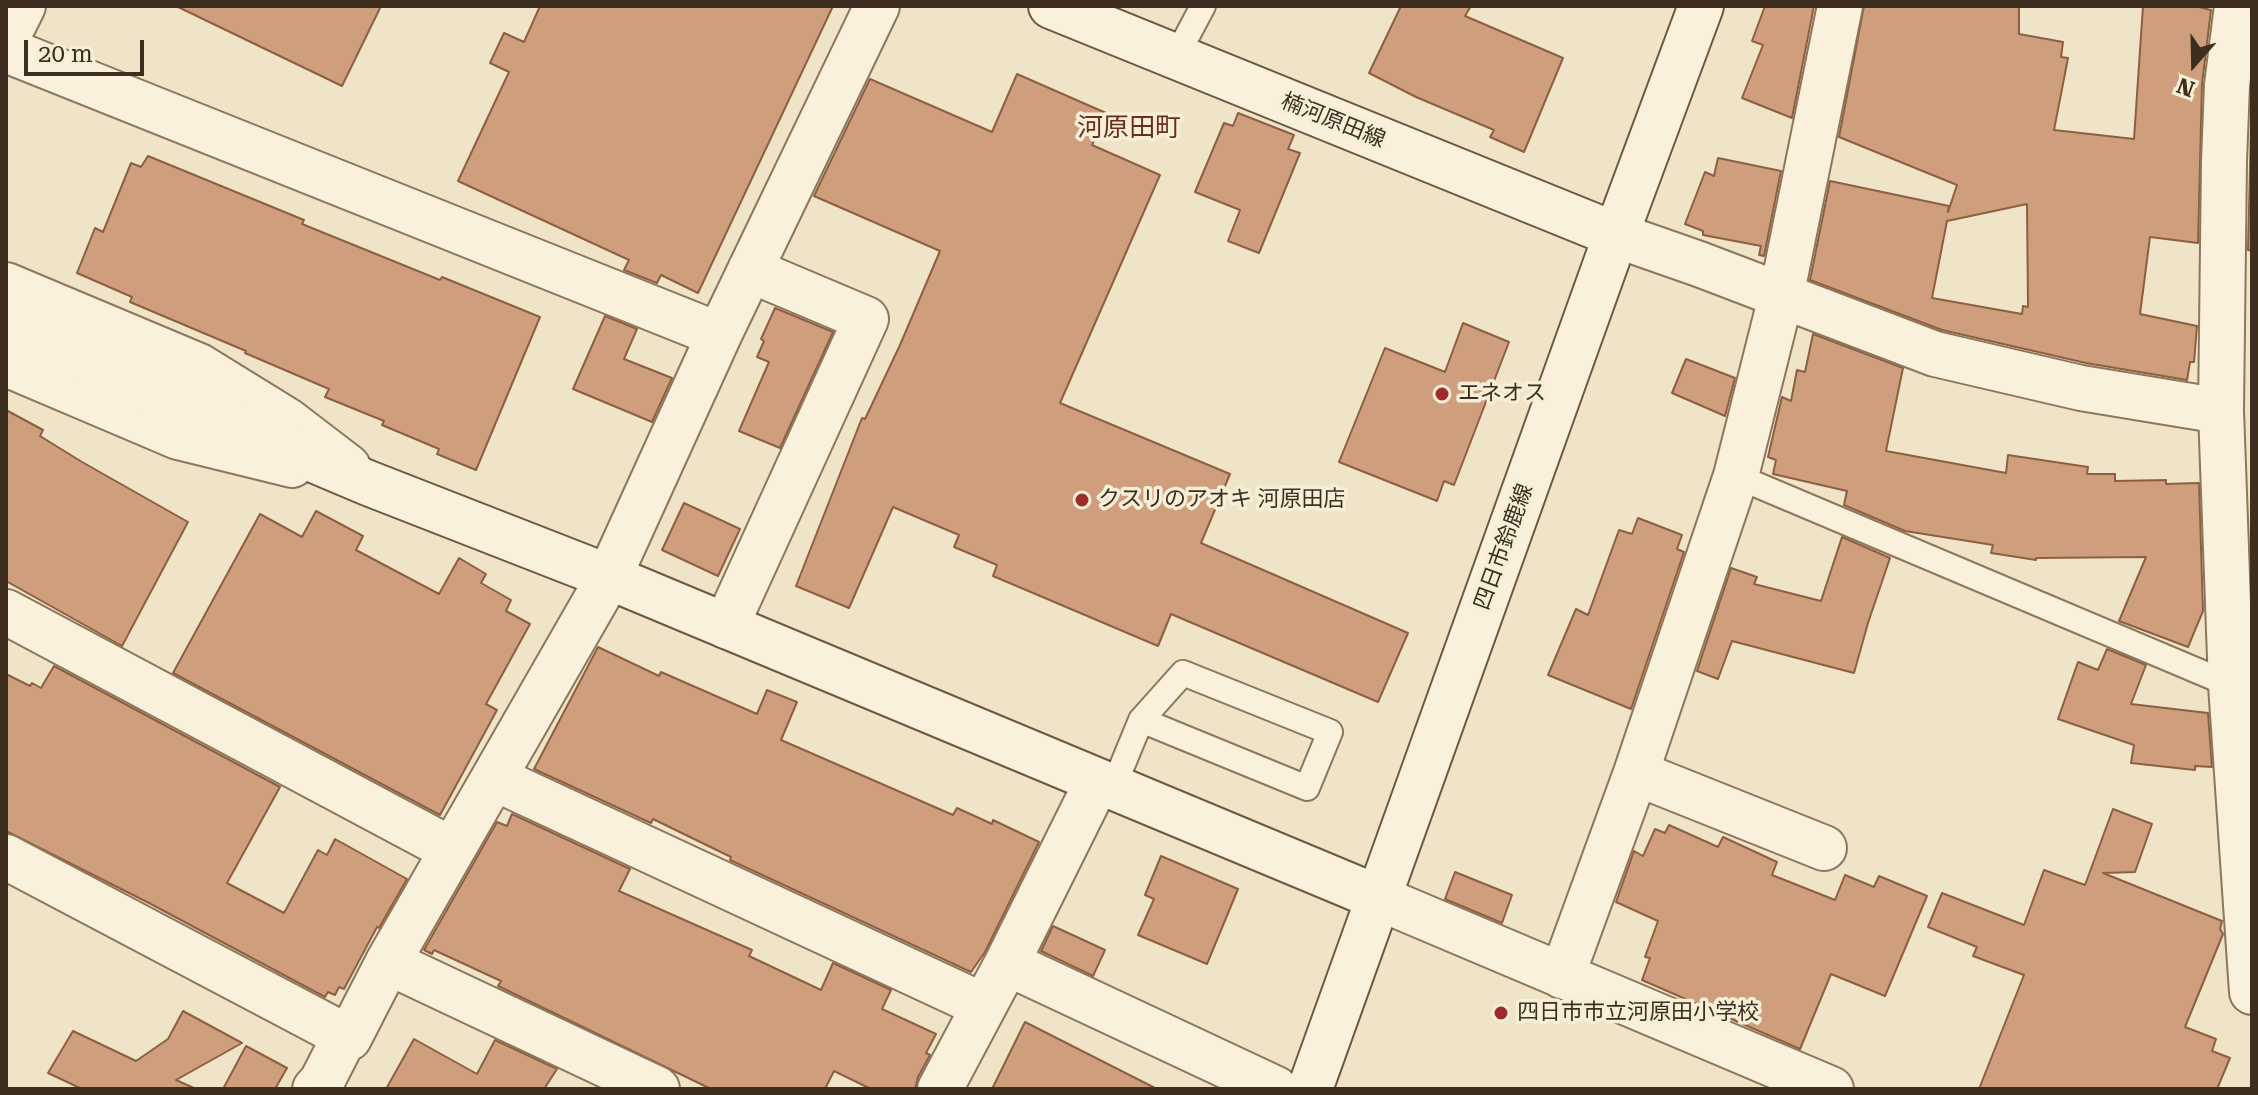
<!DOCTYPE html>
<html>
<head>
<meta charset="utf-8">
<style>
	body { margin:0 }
	#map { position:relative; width:2258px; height:1095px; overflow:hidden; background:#f0e4c8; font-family:"Roboto Serif",serif }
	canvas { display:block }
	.frame { position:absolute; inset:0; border:8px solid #3d2e20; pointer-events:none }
	.north { position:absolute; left:2154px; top:24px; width:80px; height:80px; -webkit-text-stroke:6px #f7eed8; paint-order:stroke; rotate:200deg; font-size:22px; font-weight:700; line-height:32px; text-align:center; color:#3d2e20 }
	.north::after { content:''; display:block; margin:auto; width:28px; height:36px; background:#3d2e20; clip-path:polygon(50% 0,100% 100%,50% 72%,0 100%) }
	.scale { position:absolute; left:24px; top:40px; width:120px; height:36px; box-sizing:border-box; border:4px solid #3d2e20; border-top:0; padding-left:10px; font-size:24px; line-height:28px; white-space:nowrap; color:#3d2e20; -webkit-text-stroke:6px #f7eed8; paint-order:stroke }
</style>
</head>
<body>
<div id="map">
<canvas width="2258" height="1095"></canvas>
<div class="frame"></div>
<div class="north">N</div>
<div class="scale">20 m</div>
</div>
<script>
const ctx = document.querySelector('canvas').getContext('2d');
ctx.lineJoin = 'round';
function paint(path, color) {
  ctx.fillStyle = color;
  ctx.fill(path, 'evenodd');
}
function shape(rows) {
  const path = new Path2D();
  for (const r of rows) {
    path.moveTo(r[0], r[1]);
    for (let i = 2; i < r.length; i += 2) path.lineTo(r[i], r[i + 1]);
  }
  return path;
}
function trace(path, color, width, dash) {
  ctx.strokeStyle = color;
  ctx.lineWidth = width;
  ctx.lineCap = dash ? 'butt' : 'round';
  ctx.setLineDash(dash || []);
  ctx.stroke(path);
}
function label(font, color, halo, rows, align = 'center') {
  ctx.font = font + ' "Roboto Serif","Noto Sans JP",serif';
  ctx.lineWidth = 7;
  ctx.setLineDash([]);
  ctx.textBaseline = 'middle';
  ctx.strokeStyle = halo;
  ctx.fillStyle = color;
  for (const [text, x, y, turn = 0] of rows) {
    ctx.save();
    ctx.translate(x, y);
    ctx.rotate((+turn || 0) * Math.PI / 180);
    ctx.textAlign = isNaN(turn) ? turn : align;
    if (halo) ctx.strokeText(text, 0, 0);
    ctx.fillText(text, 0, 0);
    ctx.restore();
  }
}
const building = shape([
	[176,6,381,6,342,86,176,6],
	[540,6,833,6,698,293,661,275,657,283,624,270,629,260,458,181,509,72,490,63,504,33,524,42,540,6],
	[1401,6,1471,6,1465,16,1563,58,1524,152,1490,137,1494,130,1416,97,1369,73,1401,6],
	[1765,6,1814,6,1792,118,1742,98,1763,45,1752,41,1765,6],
	[1864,6,2019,6,2019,34,2063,42,2061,57,2068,58,2054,130,2134,139,2143,6,2195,6,2211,10,2202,84,2198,243,2150,237,2140,314,2197,326,2194,362,2190,362,2187,380,2086,363,1942,330,1810,280,1830,181,1949,206,1948,212,1957,185,1839,137,1864,6],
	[2027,204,2028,307,2023,306,2022,314,1932,298,1947,221,2027,204],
	[1017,74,1106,113,1092,145,1160,175,1060,403,1230,474,1201,543,1408,633,1378,702,1171,614,1158,646,993,576,997,565,954,547,959,535,893,507,849,608,796,586,862,418,865,419,900,345,940,251,814,196,870,79,992,132,1017,74],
	[2252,87,2252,251,2248,250,2252,87],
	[1238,113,1294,135,1288,149,1300,153,1259,253,1228,241,1240,210,1195,192,1224,123,1233,126,1238,113],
	[148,156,304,220,302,224,440,280,442,277,540,317,476,470,437,454,439,449,382,425,384,421,325,397,329,389,245,353,246,351,130,302,132,297,77,273,95,228,103,232,131,163,141,167,148,156],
	[1718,158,1781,171,1764,256,1759,255,1761,246,1703,235,1703,231,1685,224,1705,172,1714,176,1718,158],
	[775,308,833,332,780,448,739,431,769,362,757,357,764,341,761,339,775,308],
	[605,316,637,329,624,359,672,378,652,422,573,389,605,316],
	[1463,323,1509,342,1454,485,1444,481,1437,501,1339,462,1385,348,1445,372,1463,323],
	[1813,334,1903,368,1886,451,2006,473,2008,455,2088,467,2087,474,2115,474,2115,481,2166,480,2166,484,2199,483,2203,611,2188,647,2119,621,2146,557,2036,558,2036,560,1991,553,1993,545,1905,531,1844,505,1847,491,1773,474,1776,460,1768,457,1782,397,1791,401,1797,370,1805,372,1813,334],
	[1686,359,1735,378,1725,416,1672,393,1686,359],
	[6,410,43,430,40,436,82,462,188,522,122,646,6,581,6,410],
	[684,503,740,529,718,576,662,550,684,503],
	[316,511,363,536,356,550,439,594,459,558,486,574,481,583,511,600,506,611,530,624,486,704,497,710,440,815,173,673,260,514,302,537,316,511],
	[1638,518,1682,535,1677,549,1684,552,1631,709,1548,675,1576,609,1588,615,1619,530,1632,534,1638,518],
	[1842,537,1890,558,1868,623,1854,673,1732,641,1718,679,1697,671,1731,568,1757,577,1754,584,1821,601,1842,537],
	[598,647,659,676,661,672,757,714,767,690,797,702,781,740,953,815,957,808,992,824,993,820,1039,842,985,952,971,972,730,860,731,857,653,819,651,823,534,769,598,647],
	[2107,649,2146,665,2131,704,2208,713,2212,767,2195,766,2195,770,2131,763,2134,745,2058,719,2078,662,2098,670,2107,649],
	[54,666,280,787,227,883,284,913,318,850,327,855,335,839,407,879,379,928,377,927,344,989,339,987,335,995,328,992,325,997,149,903,6,831,6,674,30,686,32,683,41,688,54,666],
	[2113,809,2152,824,2135,872,2103,873,2222,921,2220,929,2223,934,2185,1027,2216,1039,2212,1051,2230,1058,2217,1089,1979,1089,2024,975,1973,956,1977,947,1928,927,1942,893,2024,925,2044,870,2085,885,2113,809],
	[512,814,630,869,619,891,752,950,749,956,821,990,833,963,891,990,882,1009,936,1034,926,1053,930,1055,918,1077,915,1089,871,1089,834,1071,825,1089,711,1089,498,986,501,981,434,950,432,954,424,950,497,822,507,826,512,814],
	[1669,825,1718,847,1723,837,1777,862,1772,875,1835,900,1845,875,1874,887,1879,876,1927,896,1885,996,1831,974,1800,1049,1642,980,1650,958,1645,957,1658,921,1616,902,1634,851,1643,856,1655,829,1665,833,1669,825],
	[1161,856,1238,889,1207,964,1138,935,1154,899,1145,895,1161,856],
	[1455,872,1512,895,1502,923,1445,899,1455,872],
	[1053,926,1105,950,1093,976,1041,951,1053,926],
	[183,1011,242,1043,176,1080,196,1089,82,1089,48,1073,73,1031,136,1061,168,1039,183,1011],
	[1025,1022,1157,1089,992,1089,1025,1022],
	[414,1039,477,1074,495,1040,557,1069,544,1089,386,1089,414,1039],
	[246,1046,287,1068,275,1089,223,1089,246,1046]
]);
paint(building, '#cf9f7d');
trace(building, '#8d5f41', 2);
const lane = shape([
	[1176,57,1203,6],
	[1736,476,2231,685],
	[1113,788,1141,720,1183,673,1330,732,1307,788,1141,720]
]);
const street = shape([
	[2237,6,2227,85,2224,161,2221,411,2231,685,2252,992],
	[6,40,23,6],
	[6,50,719,335],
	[1616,235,1699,264,1935,354,2081,388,2221,411],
	[6,285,199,366,288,421,348,467],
	[6,364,178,437,292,465],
	[6,612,452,850],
	[726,626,866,319,750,270],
	[1636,773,1824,848],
	[494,778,984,1006],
	[6,857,349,1038,388,962,609,577,719,335,877,6],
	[1379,898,1831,1089],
	[388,962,657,1089],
	[1007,963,1276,1089],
	[1562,976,1636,773,1736,476,1781,297,1840,6],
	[315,1089,322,1081,345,1036],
	[940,1089,1007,963,1097,782]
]);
const secondary = shape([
	[1051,6,1616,235],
	[6,330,368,483,609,577,1379,898],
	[1310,1089,1616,235,1701,6]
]);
trace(lane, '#8d765c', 28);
trace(street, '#8d765c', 48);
trace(secondary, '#6f573f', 48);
trace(lane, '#faf1dc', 24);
trace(street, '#faf1dc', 44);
trace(secondary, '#faf1dc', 44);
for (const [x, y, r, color] of [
	[1442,394,8,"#9e2a2b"],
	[1082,500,8,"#9e2a2b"],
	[1501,1013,8,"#9e2a2b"]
]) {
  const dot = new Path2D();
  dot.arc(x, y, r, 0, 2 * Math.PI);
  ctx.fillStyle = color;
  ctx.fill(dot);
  trace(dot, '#f7eed8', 3);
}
label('22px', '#3d2e20', '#f7eed8', [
	["楠河原田線",1333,121,22],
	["四日市鈴鹿線",1504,547,-70]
]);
label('22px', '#3d2e20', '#f7eed8', [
	["エネオス",1458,394],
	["クスリのアオキ 河原田店",1098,500],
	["四日市市立河原田小学校",1517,1013]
], 'left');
label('26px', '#6b2e1e', '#f7eed8', [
	["河原田町",1129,128]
]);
</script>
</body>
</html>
